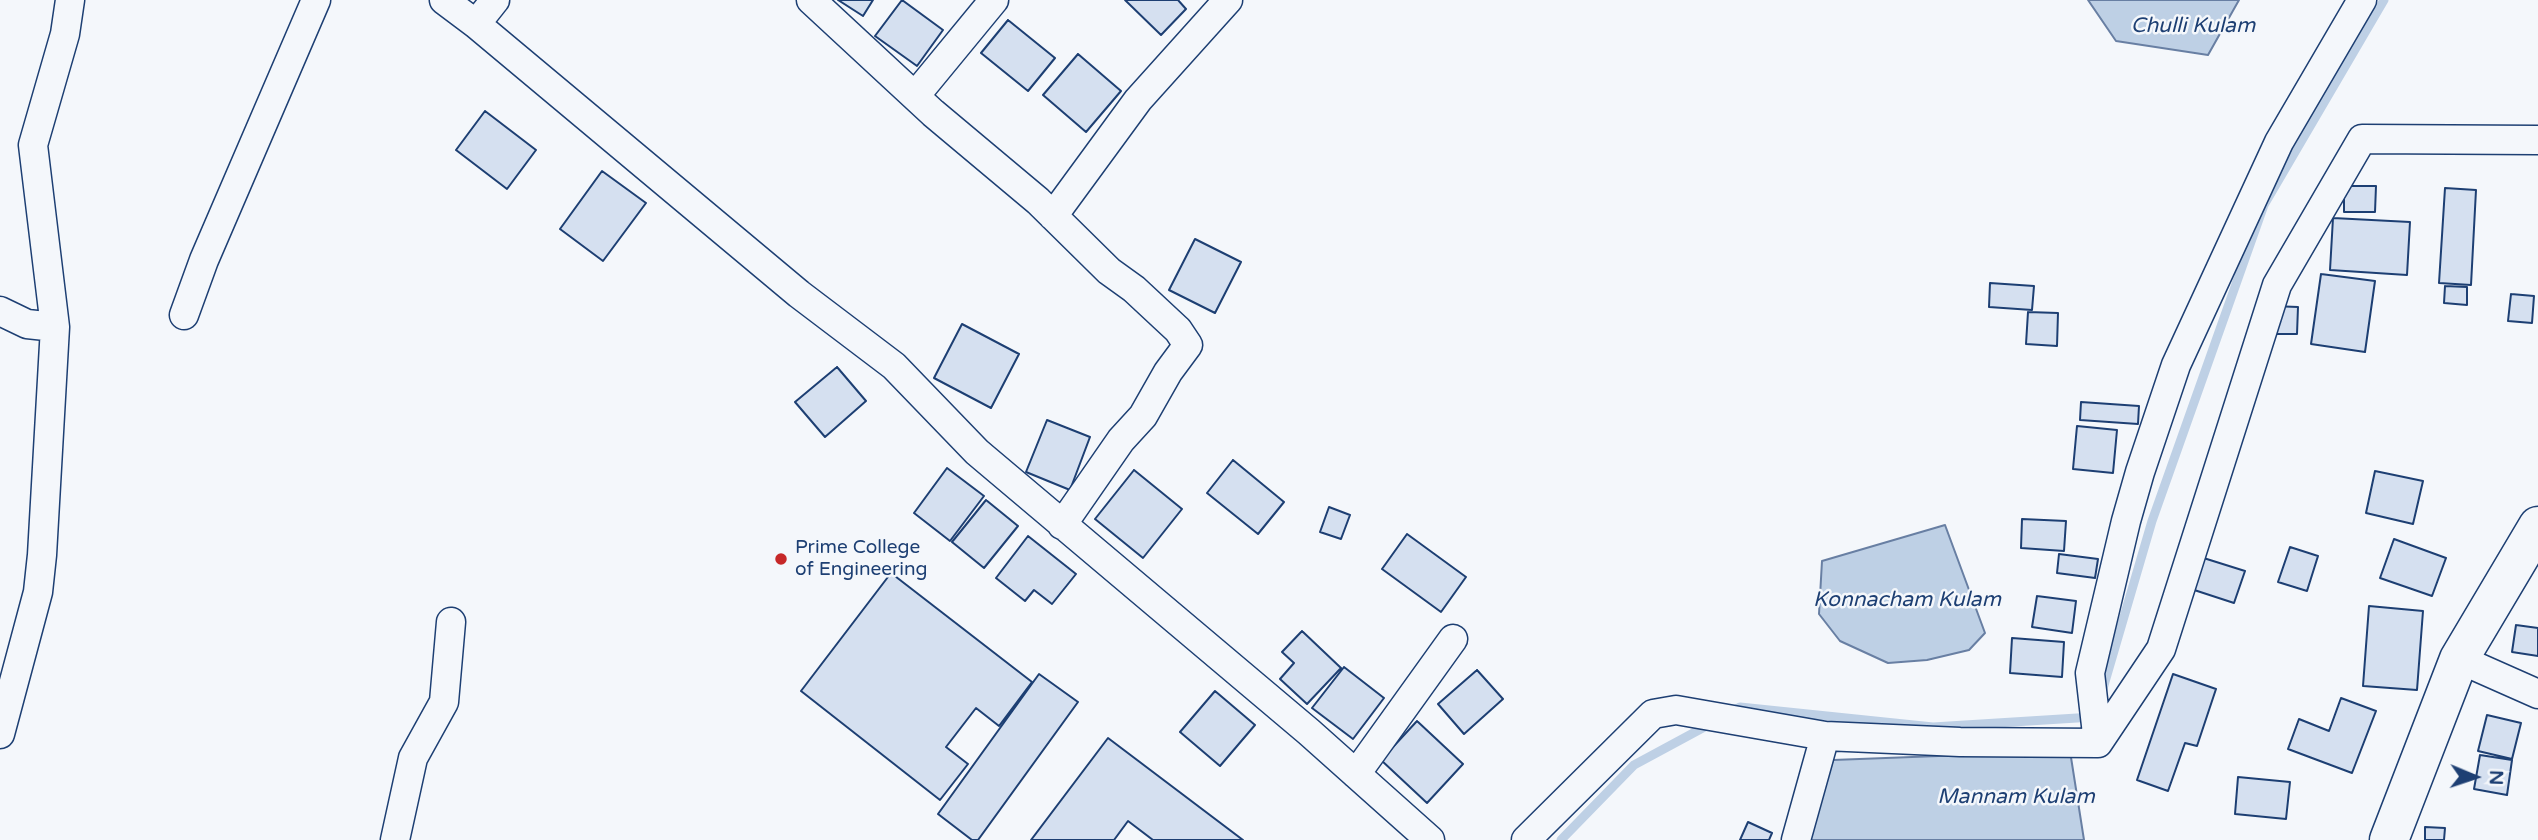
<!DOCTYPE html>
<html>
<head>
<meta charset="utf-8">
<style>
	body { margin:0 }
	#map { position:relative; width:2538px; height:840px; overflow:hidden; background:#f4f7fb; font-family:"Varela Round",sans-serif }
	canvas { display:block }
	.north { position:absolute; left:2440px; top:742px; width:70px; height:70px; -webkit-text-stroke:5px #f4f7fb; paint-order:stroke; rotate:92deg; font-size:19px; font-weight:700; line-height:28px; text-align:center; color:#1d3f73 }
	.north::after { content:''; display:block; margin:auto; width:24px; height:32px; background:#1d3f73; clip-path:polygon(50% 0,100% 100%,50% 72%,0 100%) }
</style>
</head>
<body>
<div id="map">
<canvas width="2538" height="840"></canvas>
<div class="north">N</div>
</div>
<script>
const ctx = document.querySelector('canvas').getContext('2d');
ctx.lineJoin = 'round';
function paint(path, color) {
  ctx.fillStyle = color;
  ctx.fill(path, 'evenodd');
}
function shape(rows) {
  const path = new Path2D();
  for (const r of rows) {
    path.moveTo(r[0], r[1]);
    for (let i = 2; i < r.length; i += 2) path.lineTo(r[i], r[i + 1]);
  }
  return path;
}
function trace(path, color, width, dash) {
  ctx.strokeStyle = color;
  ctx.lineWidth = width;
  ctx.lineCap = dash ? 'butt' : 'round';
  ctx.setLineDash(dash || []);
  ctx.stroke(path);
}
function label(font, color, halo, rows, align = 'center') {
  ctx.font = font + ' "Varela Round",sans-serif';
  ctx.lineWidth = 5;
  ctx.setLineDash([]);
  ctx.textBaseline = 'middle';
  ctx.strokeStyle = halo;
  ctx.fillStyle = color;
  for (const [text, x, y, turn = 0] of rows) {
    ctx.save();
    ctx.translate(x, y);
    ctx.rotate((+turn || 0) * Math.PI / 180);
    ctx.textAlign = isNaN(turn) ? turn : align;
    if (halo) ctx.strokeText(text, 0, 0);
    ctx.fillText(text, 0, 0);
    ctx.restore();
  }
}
const water = shape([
	[2088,0,2239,0,2208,55,2116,41,2088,0],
	[1945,525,1985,633,1969,650,1927,660,1888,663,1840,641,1819,614,1822,561,1945,525],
	[2070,751,2084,840,1809,840,1833,760,2070,751]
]);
paint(water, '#bed0e5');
trace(water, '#687fa3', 2);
trace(shape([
	[2102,692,2152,521,2264,205,2384,0],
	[1731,712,1740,707,1933,727,2093,717],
	[1561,840,1634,765,1710,724]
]), '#bed0e5', 9);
const building = shape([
	[838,0,873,0,863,16,838,0],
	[902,0,943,30,917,66,875,36,902,0],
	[1125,0,1178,0,1186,9,1161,35,1125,0],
	[1008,20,1055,58,1028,91,981,53,1008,20],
	[1078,54,1121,91,1086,132,1043,95,1078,54],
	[485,111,536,150,507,189,456,150,485,111],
	[602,171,646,203,603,261,560,229,602,171],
	[2344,186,2376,186,2375,212,2344,212,2344,186],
	[2445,188,2476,190,2471,285,2439,283,2445,188],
	[2333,218,2410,222,2407,275,2330,270,2333,218],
	[1195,239,1241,262,1215,313,1169,290,1195,239],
	[2321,274,2375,281,2365,352,2311,344,2321,274],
	[1990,283,2034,286,2032,310,1989,307,1990,283],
	[2445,286,2467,287,2467,305,2444,303,2445,286],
	[2511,294,2534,296,2532,323,2508,321,2511,294],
	[2272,306,2298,307,2297,334,2271,334,2272,306],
	[2028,312,2058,313,2057,346,2026,344,2028,312],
	[962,324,1019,354,991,408,934,378,962,324],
	[837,367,866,401,825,437,795,402,837,367],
	[2081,402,2139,406,2138,424,2080,420,2081,402],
	[1047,420,1090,437,1070,490,1026,472,1047,420],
	[2077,426,2117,430,2113,473,2073,469,2077,426],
	[1233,460,1284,502,1258,534,1207,493,1233,460],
	[947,468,984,496,950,541,914,513,947,468],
	[1134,470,1182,509,1143,558,1095,519,1134,470],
	[2375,471,2423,481,2413,524,2366,513,2375,471],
	[986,500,1018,526,984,568,952,542,986,500],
	[1329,507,1350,515,1341,539,1320,532,1329,507],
	[2022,519,2066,521,2064,551,2021,548,2022,519],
	[1407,534,1466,577,1441,612,1382,569,1407,534],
	[1028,536,1076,574,1052,604,1034,590,1025,601,996,578,1028,536],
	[2394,539,2446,558,2432,596,2380,578,2394,539],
	[2290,547,2318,556,2307,591,2278,582,2290,547],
	[2059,554,2098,559,2095,578,2057,573,2059,554],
	[2194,555,2245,571,2234,603,2185,587,2194,555],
	[891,573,1032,682,999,726,976,708,946,747,968,764,940,800,801,691,891,573],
	[2037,596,2076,601,2072,633,2032,627,2037,596],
	[2369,606,2423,611,2417,690,2363,686,2369,606],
	[2516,625,2538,628,2538,656,2512,652,2516,625],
	[1302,631,1341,668,1307,704,1280,679,1294,663,1282,652,1302,631],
	[2012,638,2064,642,2062,677,2010,673,2012,638],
	[1344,667,1384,698,1353,739,1312,708,1344,667],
	[1477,670,1503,699,1464,734,1438,704,1477,670],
	[1039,674,1078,702,978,840,972,840,938,814,1039,674],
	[2173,674,2216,689,2197,746,2185,743,2168,791,2137,780,2173,674],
	[1215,691,1255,725,1220,766,1180,732,1215,691],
	[2341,698,2376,711,2352,773,2288,749,2299,719,2329,731,2341,698],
	[2487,715,2521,723,2512,759,2478,751,2487,715],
	[1417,721,1463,764,1427,803,1381,760,1417,721],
	[1108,738,1243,840,1153,840,1128,821,1114,840,1031,840,1108,738],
	[2480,755,2512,760,2507,795,2474,789,2480,755],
	[2238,777,2290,782,2286,819,2235,814,2238,777],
	[1748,822,1772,833,1769,840,1740,840,1748,822],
	[2425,827,2445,828,2444,840,2425,840,2425,827]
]);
paint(building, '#d5e0f0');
trace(building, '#1d3f73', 2);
const minor = shape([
	[444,0,476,24],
	[495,0,476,24,799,294,894,366,977,452,1309,732,1430,840],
	[811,0,933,113,1038,201,1109,271,1134,289,1178,330,1188,345,1168,372,1143,416,1121,440,1062,525],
	[915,96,994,0],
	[1053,216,1138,100,1228,0],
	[0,311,27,324,55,327],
	[184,315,204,260,316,0],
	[2459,659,2538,694],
	[0,734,38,592,42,555,55,327,33,145,65,34,70,0],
	[2098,743,2161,649,2277,285,2362,139,2538,140],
	[2098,743,2090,673,2126,521,2140,472,2176,365,2279,142,2362,0],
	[1356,774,1453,639],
	[395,840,413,758,444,702,451,622],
	[1526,840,1653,714,1676,710,1825,736,1960,742,2098,743],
	[1796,840,1825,736]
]);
const primary = shape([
	[2389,840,2459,659,2538,526]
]);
trace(minor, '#1d3f73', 31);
trace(primary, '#1d3f73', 41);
trace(minor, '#f4f7fb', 28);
trace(primary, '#f4f7fb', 38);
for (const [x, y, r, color] of [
	[781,559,7,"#c62828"]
]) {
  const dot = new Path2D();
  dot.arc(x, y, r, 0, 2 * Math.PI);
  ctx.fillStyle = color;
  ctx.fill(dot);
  trace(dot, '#f4f7fb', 2.5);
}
label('19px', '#1d3f73', '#f4f7fb', [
	["Prime College",795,548],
	["of Engineering",795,570]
], 'left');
label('italic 21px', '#1d3f73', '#f4f7fb', [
	["Chulli Kulam",2193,26],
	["Konnacham Kulam",1907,600],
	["Mannam Kulam",2016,797]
]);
</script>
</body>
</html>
